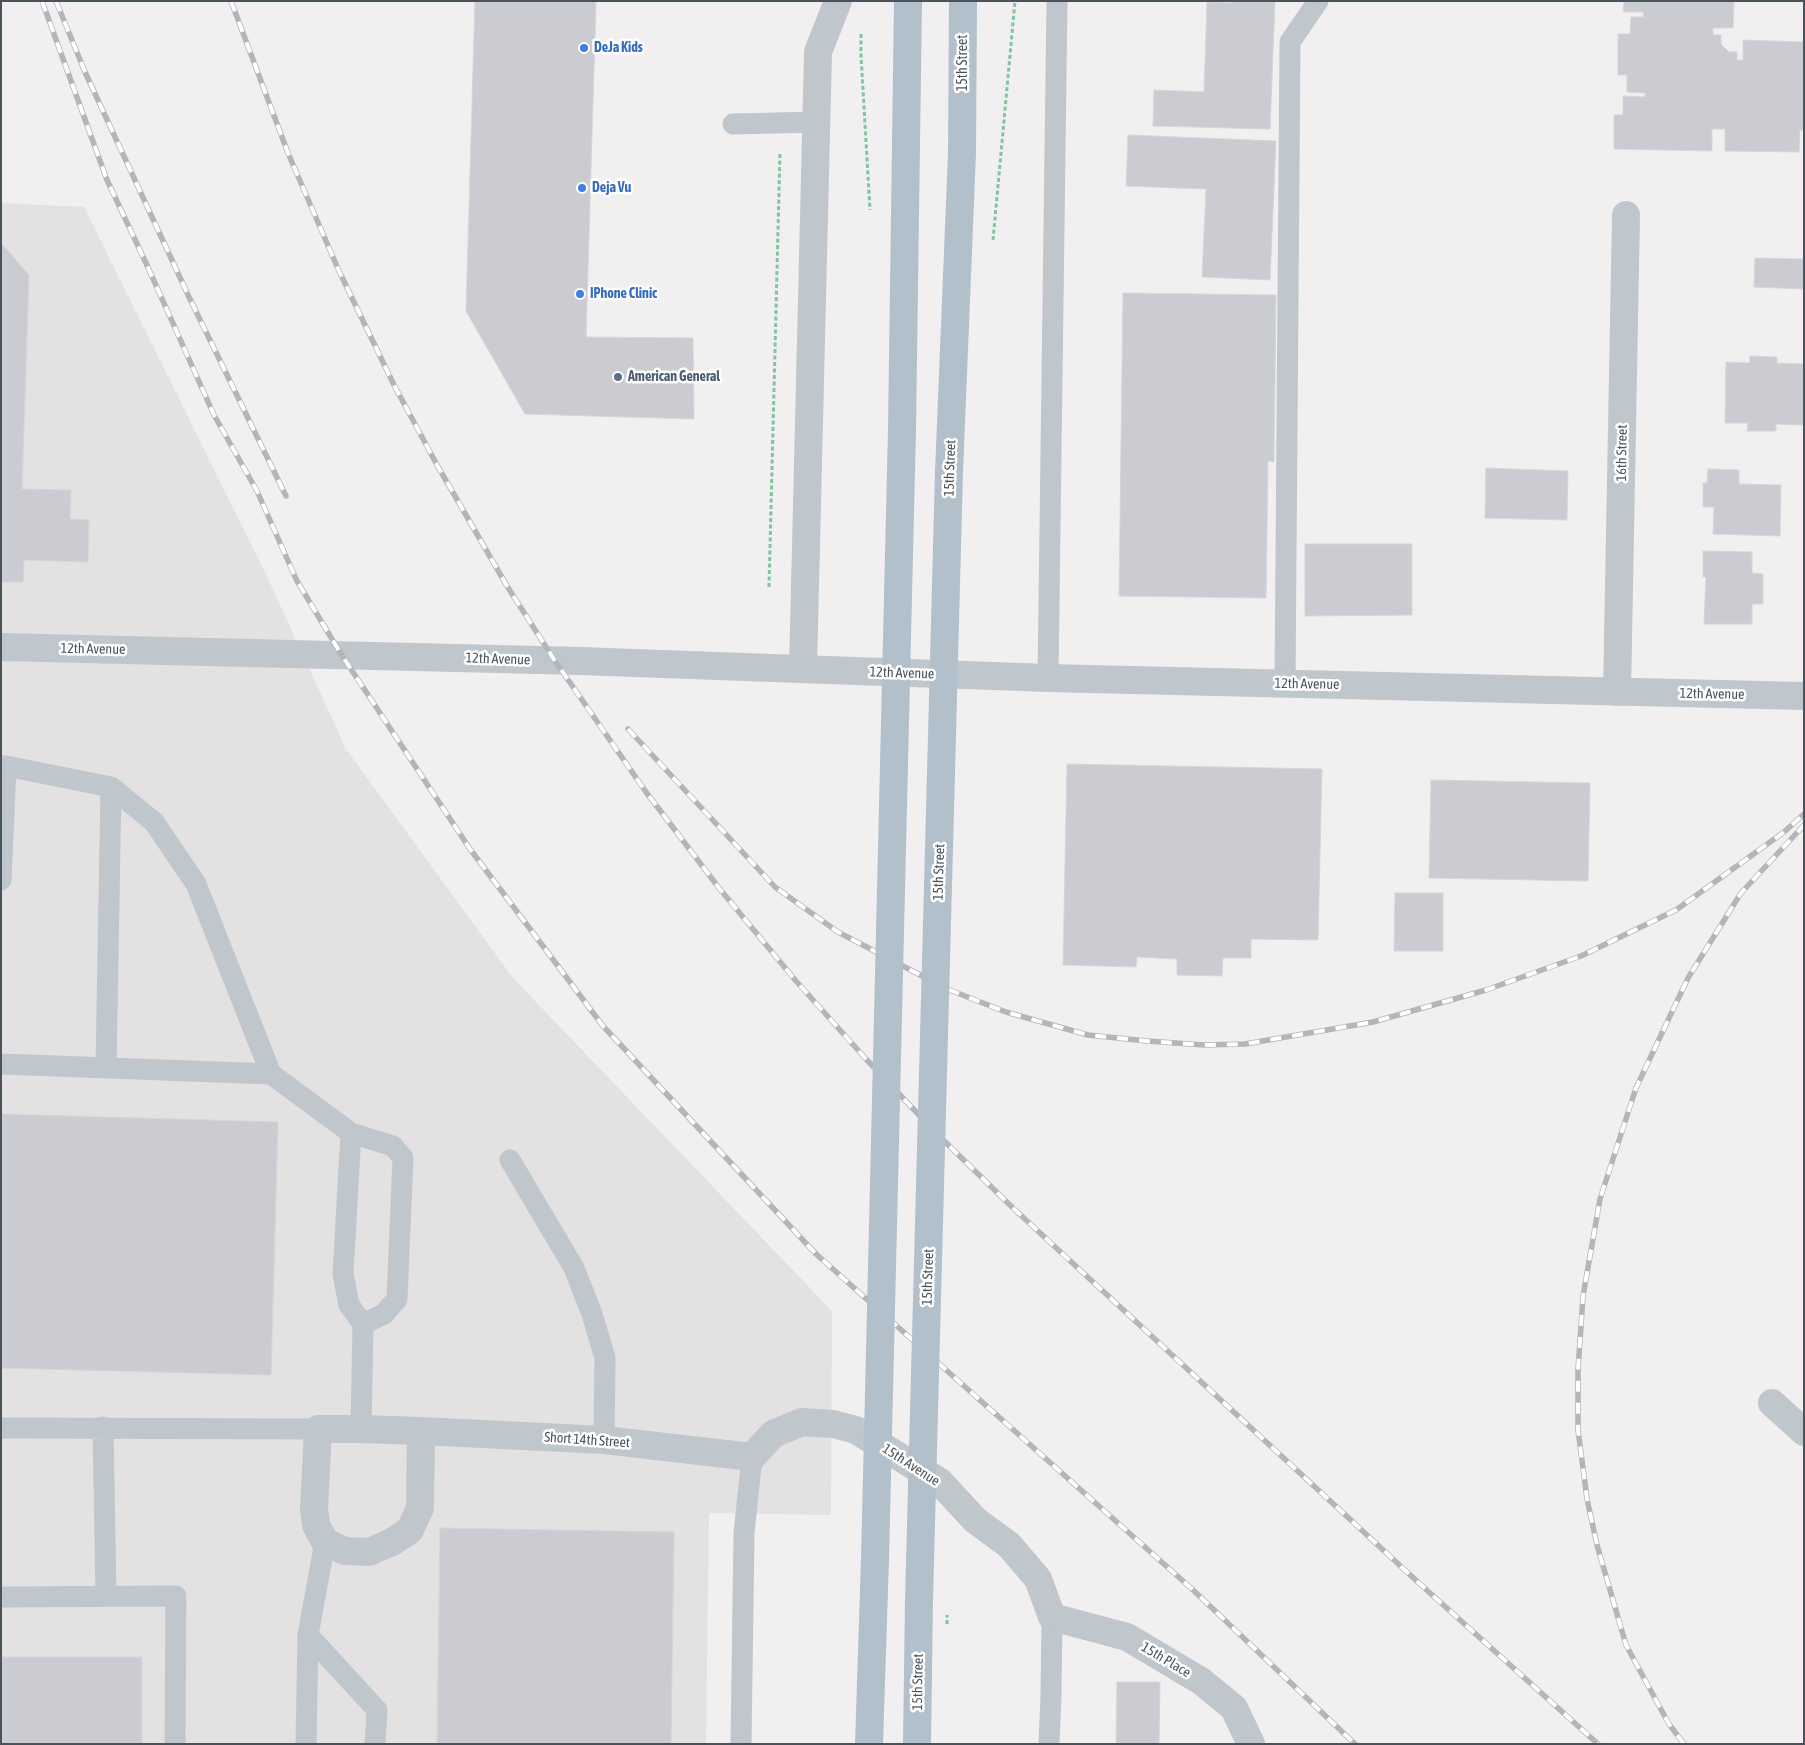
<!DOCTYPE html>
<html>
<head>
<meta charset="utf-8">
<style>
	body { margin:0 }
	#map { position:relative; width:1805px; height:1745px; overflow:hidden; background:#f2eff0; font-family:"Asap Condensed",sans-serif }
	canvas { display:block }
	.frame { position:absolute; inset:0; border:2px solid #49535b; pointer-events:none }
</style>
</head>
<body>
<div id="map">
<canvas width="1805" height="1745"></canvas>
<div class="frame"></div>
</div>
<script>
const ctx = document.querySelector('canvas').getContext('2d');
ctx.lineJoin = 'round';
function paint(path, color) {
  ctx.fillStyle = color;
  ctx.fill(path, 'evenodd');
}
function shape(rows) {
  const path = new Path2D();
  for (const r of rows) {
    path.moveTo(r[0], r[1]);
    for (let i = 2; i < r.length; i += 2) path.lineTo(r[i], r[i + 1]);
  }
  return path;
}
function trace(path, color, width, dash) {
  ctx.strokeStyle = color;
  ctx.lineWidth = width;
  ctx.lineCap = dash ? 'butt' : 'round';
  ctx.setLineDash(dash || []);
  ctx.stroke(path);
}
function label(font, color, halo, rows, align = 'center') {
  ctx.font = font + ' "Asap Condensed",sans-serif';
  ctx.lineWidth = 5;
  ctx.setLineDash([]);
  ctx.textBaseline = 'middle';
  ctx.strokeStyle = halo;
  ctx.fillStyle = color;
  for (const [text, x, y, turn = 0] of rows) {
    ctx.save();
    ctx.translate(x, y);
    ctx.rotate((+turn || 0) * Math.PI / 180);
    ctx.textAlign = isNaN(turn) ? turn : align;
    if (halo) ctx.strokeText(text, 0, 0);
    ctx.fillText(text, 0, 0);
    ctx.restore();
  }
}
paint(shape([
	[1,203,84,207,264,570,346,749,513,978,832,1311,831,1515,709,1513,706,1744,1,1744]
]), '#e3e1e1');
const building = shape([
	[475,1,596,1,586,337,693,338,694,419,525,414,466,311,475,1],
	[1233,1,1275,1,1270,129,1153,126,1154,90,1204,92,1207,2,1233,3,1233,1],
	[1624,1,1734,1,1733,28,1713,28,1713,35,1721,35,1721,44,1729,52,1737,52,1737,60,1743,60,1743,40,1804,42,1804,130,1800,130,1799,152,1725,151,1725,129,1712,129,1712,151,1614,149,1614,115,1623,115,1623,96,1645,97,1645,93,1627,92,1627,75,1618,75,1618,34,1630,34,1631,17,1644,17,1643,12,1623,12,1624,1],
	[1128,135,1276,141,1270,280,1202,277,1206,189,1126,186,1128,135],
	[1,243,29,275,22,489,71,490,70,519,89,520,88,562,24,560,23,582,1,582,1,243],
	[1755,258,1804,259,1804,289,1754,287,1755,258],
	[1123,293,1276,295,1274,462,1268,461,1266,598,1119,596,1123,293],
	[1750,356,1777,357,1777,363,1804,364,1804,425,1776,424,1776,431,1747,431,1748,423,1725,423,1726,362,1750,363,1750,356],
	[1486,468,1568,471,1567,520,1485,518,1486,468],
	[1708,469,1739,470,1739,484,1781,485,1780,536,1713,534,1714,507,1703,507,1703,483,1707,483,1708,469],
	[1305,544,1412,544,1412,615,1305,616,1305,544],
	[1703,551,1752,552,1752,573,1763,574,1763,604,1752,604,1752,624,1704,624,1706,577,1703,577,1703,551],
	[1067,764,1322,769,1318,940,1251,939,1251,958,1223,958,1222,976,1177,975,1177,959,1137,957,1136,967,1063,965,1067,764],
	[1431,780,1590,783,1588,881,1429,878,1431,780],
	[1395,893,1443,893,1443,951,1394,951,1395,893],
	[1,1114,278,1122,271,1375,1,1368,1,1114],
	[440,1528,674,1532,671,1744,437,1744,440,1528],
	[1,1657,142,1657,142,1744,1,1744,1,1657],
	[1117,1682,1160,1682,1159,1744,1116,1744,1117,1682]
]);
paint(building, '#caccd1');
trace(building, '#d4d6da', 1);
trace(shape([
	[861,34,861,56,870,210],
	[993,240,1015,1],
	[769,587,780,152]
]), '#7dc69f', 3, [4, 2.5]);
trace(shape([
	[733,124,817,122],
	[1048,678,1057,1],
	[1285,683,1290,42,1318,1],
	[1,766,6,766,1,880],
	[6,766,111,787],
	[1,1064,271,1074,196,884,154,822,111,787,106,1068],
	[271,1074,351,1133,393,1146,403,1158,397,1299,384,1314,363,1324],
	[351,1133,343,1274,349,1305,363,1324,361,1429],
	[510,1160,574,1268,592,1314,605,1358,604,1440],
	[103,1427,106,1596],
	[1,1428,318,1429],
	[1,1597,176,1596,175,1744],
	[308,1635,377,1710,375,1744],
	[306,1744,308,1635,325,1542],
	[741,1744,744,1533,752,1457],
	[1049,1744,1051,1695,1052,1617]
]), '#bfc7cd', 21);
trace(shape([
	[1,647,580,661,1048,678,1804,696],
	[803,669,818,52,838,1],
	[1617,692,1626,215],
	[1772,1403,1804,1432],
	[421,1431,420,1508,410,1530,392,1542,369,1552,345,1551,325,1542,316,1525,314,1509,318,1429,361,1429,421,1431,604,1440,752,1457,773,1434,802,1422,833,1424,856,1430,940,1482,975,1520,1009,1545,1038,1579,1052,1617,1127,1637,1201,1681,1234,1708,1251,1744]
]), '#bfc7cd', 28);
trace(shape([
	[902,429,908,1],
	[949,472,962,153,963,1],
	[869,1744,875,1559],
	[917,1744,919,1599]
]), '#b2c0cc', 28);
const rail = shape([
	[42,1,107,180,146,263,214,415,257,491,297,581,341,654,470,849,603,1026,816,1254,1192,1589,1355,1744],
	[56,1,85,72,189,297,286,496],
	[231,1,288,153,339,271,394,385,437,465,507,586,555,661,646,792,719,888,796,981,866,1059,938,1135,1013,1208,1420,1584,1598,1744],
	[628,729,775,887,838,932,947,989,1006,1012,1088,1035,1147,1041,1204,1045,1245,1044,1373,1022,1486,990,1581,956,1676,910,1784,832,1804,814],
	[1684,1744,1669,1724,1626,1645,1597,1545,1587,1499,1578,1430,1578,1370,1583,1296,1600,1199,1636,1088,1688,978,1741,893,1804,825]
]);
trace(rail, '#b2b5b9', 5.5);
trace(rail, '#fff', 4, [11]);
trace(shape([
	[947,1624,947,1615]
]), '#7dc69f', 3, [4, 2.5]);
trace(shape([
	[875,1559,902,429],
	[919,1599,949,472]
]), '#b2c0cc', 28);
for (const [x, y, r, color] of [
	[584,48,5,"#3f7fe0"],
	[582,188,5,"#3f7fe0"],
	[580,294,5,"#3f7fe0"],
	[618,377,5,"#5c6f8a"]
]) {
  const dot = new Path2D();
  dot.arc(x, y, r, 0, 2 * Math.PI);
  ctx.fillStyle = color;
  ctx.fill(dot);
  trace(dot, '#fff', 2);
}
label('bold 14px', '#366cbe', '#fff', [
	["DeJa Kids",594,48],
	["Deja Vu",592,188],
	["IPhone Clinic",590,294]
], 'left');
label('14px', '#49535b', '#fff', [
	["15th Street",963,63,-90],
	["16th Street",1622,453,-89],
	["15th Street",950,468,-88],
	["12th Avenue",93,649,1],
	["12th Avenue",498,659,2],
	["12th Avenue",902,673,2],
	["12th Avenue",1307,684,1],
	["12th Avenue",1712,694,1],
	["15th Street",939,872,-88],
	["15th Street",928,1277,-88],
	["Short 14th Street",587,1440,4],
	["15th Avenue",911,1465,33],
	["15th Place",1166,1660,31],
	["15th Street",918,1682,-89]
]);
label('bold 14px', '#4e5e75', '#fff', [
	["American General",628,377]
], 'left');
</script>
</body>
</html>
